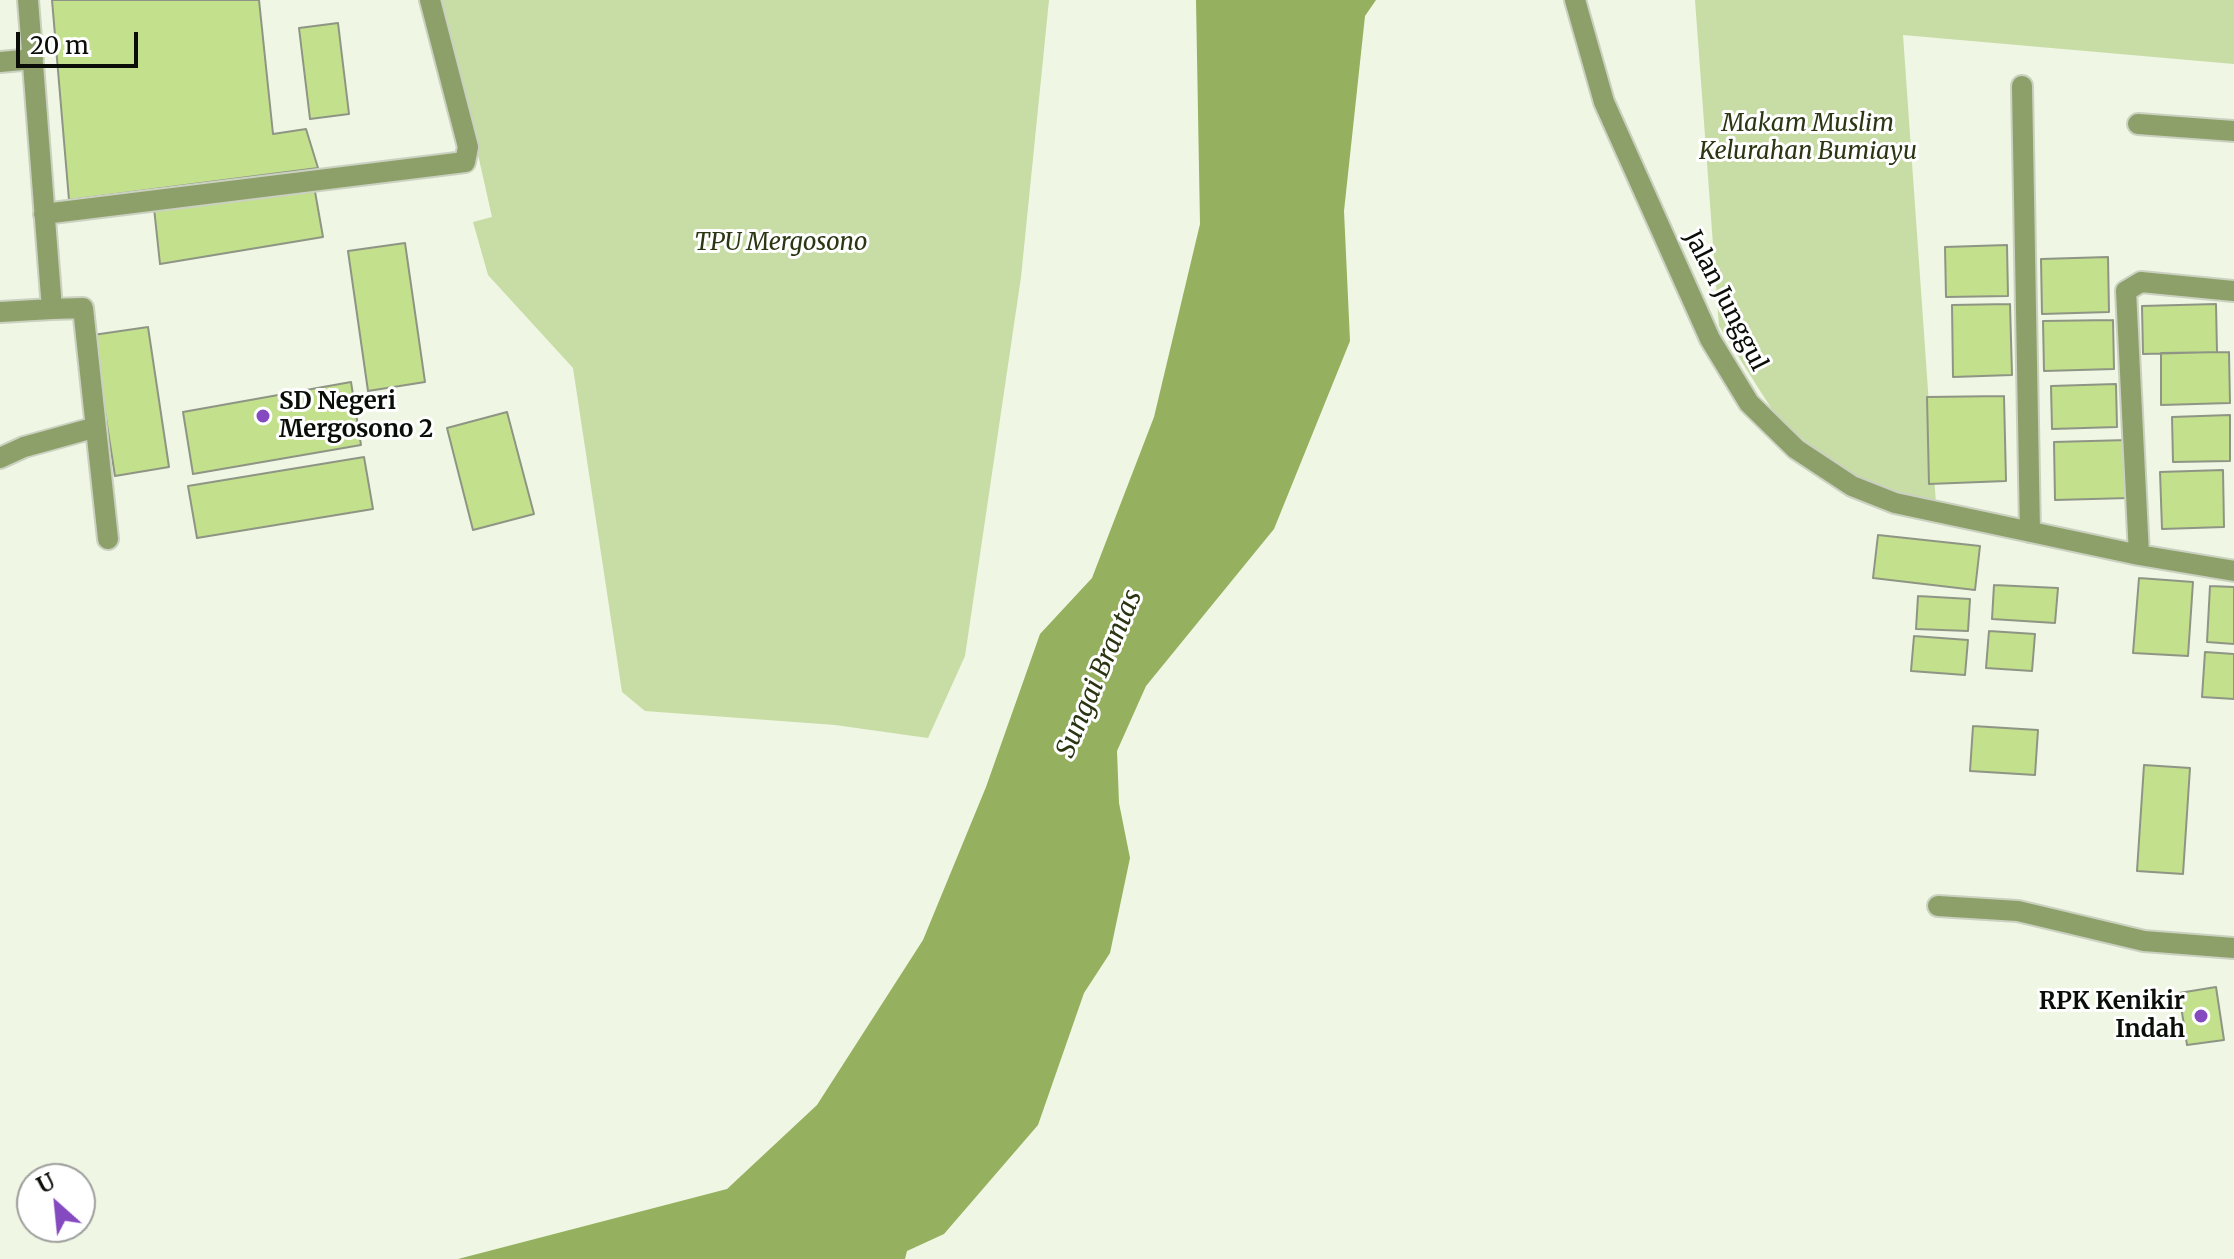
<!DOCTYPE html>
<html>
<head>
<meta charset="utf-8">
<style>
	body { margin:0 }
	#map { position:relative; width:2234px; height:1259px; overflow:hidden; background:#eff6e3; font-family:Merriweather,serif }
	canvas { display:block }
	.north { position:absolute; left:16px; top:1163px; width:80px; height:80px; box-sizing:border-box; background:#fff; border:2px solid #9d9f9c; border-radius:50%; rotate:333deg; font-size:22px; font-weight:700; line-height:32px; text-align:center; color:#0b0e08 }
	.north::after { content:''; display:block; margin:auto; width:28px; height:36px; background:#8549c0; clip-path:polygon(50% 0,100% 100%,50% 72%,0 100%) }
	.scale { position:absolute; left:16px; top:32px; width:122px; height:36px; box-sizing:border-box; border:4px solid #0b0e08; border-top:0; padding-left:10px; font-size:24px; line-height:28px; white-space:nowrap; color:#0b0e08; -webkit-text-stroke:6px #fff; paint-order:stroke }
</style>
</head>
<body>
<div id="map">
<canvas width="2234" height="1259"></canvas>
<div class="north">U</div>
<div class="scale">20 m</div>
</div>
<script>
const ctx = document.querySelector('canvas').getContext('2d');
ctx.lineJoin = 'round';
function paint(path, color) {
  ctx.fillStyle = color;
  ctx.fill(path, 'evenodd');
}
function shape(rows) {
  const path = new Path2D();
  for (const r of rows) {
    path.moveTo(r[0], r[1]);
    for (let i = 2; i < r.length; i += 2) path.lineTo(r[i], r[i + 1]);
  }
  return path;
}
function trace(path, color, width, dash) {
  ctx.strokeStyle = color;
  ctx.lineWidth = width;
  ctx.lineCap = dash ? 'butt' : 'round';
  ctx.setLineDash(dash || []);
  ctx.stroke(path);
}
function label(font, color, halo, rows, align = 'center') {
  ctx.font = font + ' Merriweather,serif';
  ctx.lineWidth = 6;
  ctx.setLineDash([]);
  ctx.textBaseline = 'middle';
  ctx.strokeStyle = halo;
  ctx.fillStyle = color;
  for (const [text, x, y, turn = 0] of rows) {
    ctx.save();
    ctx.translate(x, y);
    ctx.rotate((+turn || 0) * Math.PI / 180);
    ctx.textAlign = isNaN(turn) ? turn : align;
    if (halo) ctx.strokeText(text, 0, 0);
    ctx.fillText(text, 0, 0);
    ctx.restore();
  }
}
paint(shape([
	[431,0,1049,0,1021,277,965,656,928,738,835,725,645,711,622,692,573,368,488,275,473,222,492,217,479,159],
	[1695,0,2234,0,2234,64,1903,35,1936,504,1862,480,1820,453,1778,419,1719,326]
]), '#c8dca6');
paint(shape([
	[1196,0,1376,0,1365,16,1344,211,1350,341,1274,529,1146,686,1117,751,1119,803,1130,858,1110,953,1084,993,1038,1125,944,1234,907,1251,905,1259,458,1259,727,1189,817,1105,923,940,986,787,1040,634,1092,578,1154,417,1200,224]
]), '#95b05e');
const building = shape([
	[52,0,259,0,273,134,306,129,318,168,69,200,52,0],
	[338,23,349,114,310,119,299,28,338,23],
	[314,186,323,237,160,264,154,208,314,186],
	[405,243,425,382,368,391,348,251,405,243],
	[2007,245,2008,296,1946,297,1945,247,2007,245],
	[2108,257,2109,312,2042,314,2041,259,2108,257],
	[2010,304,2012,375,1953,377,1952,305,2010,304],
	[2216,304,2217,352,2143,354,2142,306,2216,304],
	[2113,320,2114,369,2044,371,2043,321,2113,320],
	[148,327,169,467,115,476,93,335,148,327],
	[2229,352,2230,403,2161,405,2161,353,2229,352],
	[351,382,361,445,193,474,183,412,351,382],
	[2116,384,2117,427,2052,429,2051,386,2116,384],
	[2004,396,2006,481,1929,484,1927,397,2004,396],
	[507,412,534,514,473,530,447,428,507,412],
	[2230,415,2230,461,2173,462,2172,417,2230,415],
	[2128,440,2129,498,2055,500,2054,442,2128,440],
	[364,457,373,509,197,538,188,486,364,457],
	[2223,470,2224,527,2162,529,2160,472,2223,470],
	[1878,535,1980,546,1975,590,1873,578,1878,535],
	[2139,578,2193,582,2188,656,2133,653,2139,578],
	[1994,585,2058,588,2055,623,1992,619,1994,585],
	[2210,586,2234,587,2234,644,2207,642,2210,586],
	[1918,596,1970,599,1968,631,1916,629,1918,596],
	[1989,631,2035,634,2032,671,1986,668,1989,631],
	[1914,636,1968,640,1965,675,1911,671,1914,636],
	[2205,652,2234,654,2234,699,2202,697,2205,652],
	[1973,726,2038,730,2035,775,1970,771,1973,726],
	[2144,765,2190,768,2183,874,2137,871,2144,765],
	[2216,987,2224,1040,2187,1045,2179,993,2216,987]
]);
paint(building, '#c3e08c');
trace(building, '#8f9584', 2);
const street = shape([
	[28,0,52,309,83,308,108,539],
	[1575,0,1604,102,1710,339,1749,403,1796,449,1852,486,1895,503,2139,555,2234,571],
	[0,62,33,59],
	[2022,86,2030,532],
	[2138,124,2234,131],
	[44,214,465,162,468,147,430,0],
	[0,312,52,309],
	[0,458,24,447,93,428],
	[2139,555,2126,291,2141,282,2234,291],
	[1938,906,2018,911,2144,941,2234,948]
]);
trace(street, '#cbd1c0', 24);
trace(street, '#8da06a', 20);
for (const [x, y, r, color] of [
	[263,416,8,"#8549c0"],
	[2201,1016,8,"#8549c0"]
]) {
  const dot = new Path2D();
  dot.arc(x, y, r, 0, 2 * Math.PI);
  ctx.fillStyle = color;
  ctx.fill(dot);
  trace(dot, '#fff', 3);
}
label('italic 24px', '#2b3613', '#fff', [
	["Makam Muslim",1808,124],
	["Kelurahan Bumiayu",1808,152],
	["TPU Mergosono",781,243]
]);
label('24px', '#0b0e08', '#fff', [
	["Jalan Junggul",1725,301,63]
]);
label('bold 24px', '#0b0e08', '#fff', [
	["SD Negeri",279,402],
	["Mergosono 2",279,430],
	["RPK Kenikir",2185,1002,"right"],
	["Indah",2185,1030,"right"]
], 'left');
label('italic 26px', '#293411', '#fff', [
	["Sungai Brantas",1100,674,-67]
]);
</script>
</body>
</html>
